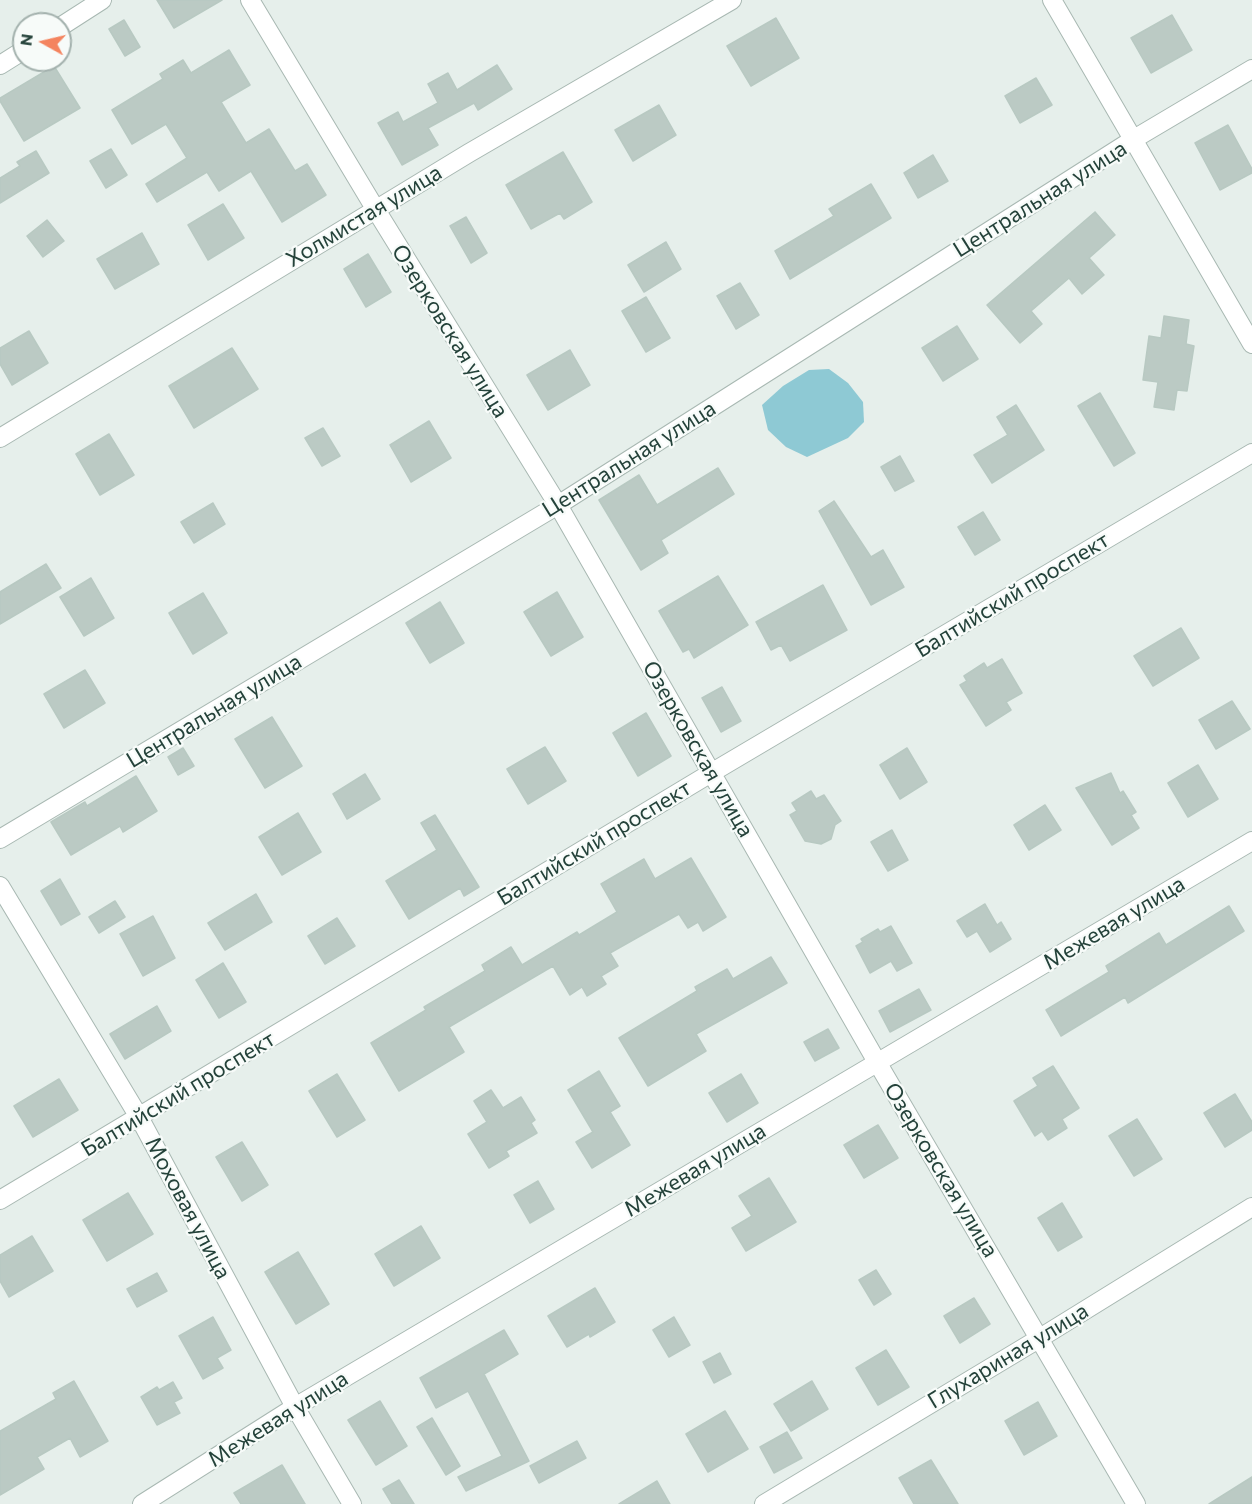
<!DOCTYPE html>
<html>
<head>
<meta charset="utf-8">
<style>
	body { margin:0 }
	#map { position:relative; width:1252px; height:1504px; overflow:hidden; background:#e6efeb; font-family:Commissioner,sans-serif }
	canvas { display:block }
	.north { position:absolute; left:12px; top:12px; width:60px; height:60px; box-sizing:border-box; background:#f7fbf9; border:2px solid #a3b1ad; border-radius:50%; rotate:278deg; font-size:16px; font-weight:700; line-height:24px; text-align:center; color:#24423a }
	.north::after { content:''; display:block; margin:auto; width:21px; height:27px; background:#f4845f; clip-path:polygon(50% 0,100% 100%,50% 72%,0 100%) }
</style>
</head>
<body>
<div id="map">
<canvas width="1252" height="1504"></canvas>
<div class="north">N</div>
</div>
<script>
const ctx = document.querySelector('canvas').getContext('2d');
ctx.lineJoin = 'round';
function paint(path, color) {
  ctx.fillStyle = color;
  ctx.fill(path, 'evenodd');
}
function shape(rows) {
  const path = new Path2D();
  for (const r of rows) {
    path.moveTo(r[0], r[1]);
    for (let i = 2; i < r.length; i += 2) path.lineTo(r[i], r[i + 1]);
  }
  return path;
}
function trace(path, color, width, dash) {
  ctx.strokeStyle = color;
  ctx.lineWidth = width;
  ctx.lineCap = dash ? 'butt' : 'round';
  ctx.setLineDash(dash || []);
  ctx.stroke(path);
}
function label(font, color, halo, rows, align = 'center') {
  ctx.font = font + ' Commissioner,sans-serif';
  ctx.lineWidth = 4.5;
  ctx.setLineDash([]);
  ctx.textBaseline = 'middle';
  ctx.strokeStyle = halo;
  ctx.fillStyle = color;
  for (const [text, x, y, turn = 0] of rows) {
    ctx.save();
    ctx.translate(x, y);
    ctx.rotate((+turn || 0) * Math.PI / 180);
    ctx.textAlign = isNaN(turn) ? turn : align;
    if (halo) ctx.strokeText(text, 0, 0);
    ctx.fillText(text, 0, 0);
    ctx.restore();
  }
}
paint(shape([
	[829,369,848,383,863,402,864,422,848,438,807,457,786,447,768,430,762,405,783,386,809,370]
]), '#8ec9d4');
const building = shape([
	[157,0,222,0,174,28,157,0],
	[1172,15,1192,50,1151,73,1131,38,1172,15],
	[776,18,799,58,751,86,727,46,776,18],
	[124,20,140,47,125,56,109,29,124,20],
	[229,50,250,85,221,102,246,143,269,129,295,171,307,164,326,195,282,222,251,171,219,191,207,172,157,202,146,184,187,158,166,124,132,144,112,110,163,79,160,74,183,60,191,73,229,50],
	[497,65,512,89,478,110,474,103,428,128,438,145,402,165,378,123,398,112,403,122,438,103,428,84,448,73,457,90,497,65],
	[54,66,80,108,24,141,0,101,0,98,54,66],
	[1036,78,1052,105,1020,123,1005,96,1036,78],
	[659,105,676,135,633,161,615,130,659,105],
	[1228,125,1252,169,1252,173,1220,190,1195,143,1228,125],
	[111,149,127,175,106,188,90,161,111,149],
	[36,151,49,173,0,203,0,178,20,166,17,162,36,151],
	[563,152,592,202,564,219,560,213,531,229,506,185,563,152],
	[933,155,948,181,918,198,904,173,933,155],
	[871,184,891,218,790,279,775,251,834,216,829,209,871,184],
	[223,204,244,238,208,260,188,225,223,204],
	[1095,212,1115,235,1089,258,1104,275,1082,294,1069,278,1031,311,1042,324,1020,343,987,305,1095,212],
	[466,217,487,253,471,263,450,226,466,217],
	[47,220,64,241,43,257,27,236,47,220],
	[142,233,159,264,115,289,97,259,142,233],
	[666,242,681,269,644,292,628,265,666,242],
	[368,254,391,292,366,307,344,269,368,254],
	[740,283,759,315,736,329,717,296,740,283],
	[646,297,670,338,646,352,622,311,646,297],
	[1164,316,1189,320,1186,344,1194,346,1187,391,1177,390,1174,410,1154,407,1158,382,1143,380,1149,336,1161,338,1164,316],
	[957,326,978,359,943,381,922,348,957,326],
	[29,331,48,363,12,385,0,364,0,348,29,331],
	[232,348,258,389,194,428,169,386,232,348],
	[570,350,590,385,548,410,527,375,570,350],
	[1100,393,1135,453,1114,466,1078,406,1100,393],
	[1016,405,1044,450,992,483,974,455,1008,435,997,417,1016,405],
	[429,421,451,458,411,482,390,445,429,421],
	[323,428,340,456,322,466,305,438,323,428],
	[109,434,134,475,100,495,76,454,109,434],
	[900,456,914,481,895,491,881,467,900,456],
	[718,468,734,494,661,540,668,553,641,570,599,500,639,475,657,505,718,468],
	[834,501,871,557,883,550,904,587,871,605,819,511,834,501],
	[213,503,225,524,194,543,181,522,213,503],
	[983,512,1000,540,975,555,958,527,983,512],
	[46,564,61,588,0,624,0,592,46,564],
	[718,576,748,625,694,658,689,649,683,652,659,611,718,576],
	[91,578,114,618,84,636,60,597,91,578],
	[823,585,847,630,790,661,781,645,771,650,756,622,823,585],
	[557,592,583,637,551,656,524,612,557,592],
	[203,593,227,633,193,654,169,613,203,593],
	[440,602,464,643,430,663,406,623,440,602],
	[1181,628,1199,658,1153,686,1134,656,1181,628],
	[1002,659,1022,693,1006,702,1011,710,986,726,960,685,967,681,964,676,984,663,987,668,1002,659],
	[85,670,105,703,64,728,44,694,85,670],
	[722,687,741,721,721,732,702,698,722,687],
	[1232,701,1250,729,1216,749,1199,720,1232,701],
	[646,713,671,756,638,776,613,733,646,713],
	[272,717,302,766,265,788,235,739,272,717],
	[545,747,566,781,528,804,507,769,545,747],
	[183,748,194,766,178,775,168,757,183,748],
	[907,748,927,782,900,799,880,765,907,748],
	[1198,765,1218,799,1188,817,1168,783,1198,765],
	[1111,773,1120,793,1123,791,1136,812,1131,815,1139,828,1112,845,1076,788,1111,773],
	[365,774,380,799,347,819,333,794,365,774],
	[136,776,157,811,123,832,120,826,71,855,51,822,85,802,87,806,136,776],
	[811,791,816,799,824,795,841,821,835,825,831,839,821,844,805,841,790,815,797,811,792,803,811,791],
	[1045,805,1061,830,1029,850,1014,825,1045,805],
	[298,813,321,852,282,875,259,837,298,813],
	[435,815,479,887,464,896,460,888,409,919,386,881,437,850,421,823,435,815],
	[892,830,908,860,888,871,871,842,892,830],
	[691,858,726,917,703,931,698,922,688,928,679,914,610,953,618,966,601,976,606,984,587,996,582,987,570,995,553,966,449,1027,464,1052,399,1091,371,1043,426,1010,424,1007,485,971,482,965,511,947,522,965,577,932,579,935,617,912,601,884,644,859,655,879,691,858],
	[60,879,80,914,61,925,41,891,60,879],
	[256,894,272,922,225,950,208,923,256,894],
	[115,901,125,917,99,933,89,917,115,901],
	[985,904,997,925,1001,922,1011,939,990,952,977,931,967,937,957,921,985,904],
	[1229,906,1244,931,1128,1003,1125,997,1061,1036,1046,1010,1109,972,1106,966,1159,933,1166,945,1229,906],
	[153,916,175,958,143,976,120,934,153,916],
	[337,918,355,946,325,964,308,936,337,918],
	[891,926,912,963,897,971,891,961,870,973,856,946,863,942,861,939,878,929,880,932,891,926],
	[771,957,787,983,696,1034,706,1051,648,1086,619,1038,697,991,695,987,727,969,733,979,771,957],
	[223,963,246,1002,219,1018,196,980,223,963],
	[919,989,931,1010,890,1032,879,1011,919,989],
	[157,1006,171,1031,125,1059,110,1034,157,1006],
	[828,1029,839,1048,815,1061,804,1042,828,1029],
	[1053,1066,1079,1108,1062,1119,1067,1128,1048,1140,1042,1131,1035,1136,1014,1101,1038,1086,1033,1078,1053,1066],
	[599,1071,620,1106,610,1112,630,1145,592,1168,576,1142,593,1132,568,1090,599,1071],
	[337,1074,365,1120,337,1137,309,1091,337,1074],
	[741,1074,758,1103,727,1122,709,1093,741,1074],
	[59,1079,78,1110,33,1137,14,1106,59,1079],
	[491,1090,503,1108,521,1097,535,1120,531,1123,537,1133,506,1151,509,1156,489,1168,468,1134,487,1122,474,1101,491,1090],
	[1235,1094,1252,1122,1252,1130,1225,1147,1204,1113,1235,1094],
	[1137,1119,1162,1159,1134,1176,1109,1136,1137,1119],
	[878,1125,898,1158,864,1178,844,1145,878,1125],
	[242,1142,268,1185,242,1201,216,1157,242,1142],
	[769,1178,796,1222,746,1251,732,1228,752,1216,739,1196,769,1178],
	[538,1181,554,1209,530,1223,514,1195,538,1181],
	[128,1193,153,1234,107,1261,83,1220,128,1193],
	[1062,1203,1082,1237,1058,1251,1038,1218,1062,1203],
	[421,1226,440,1258,394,1286,375,1254,421,1226],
	[32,1236,53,1271,9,1297,0,1281,0,1255,32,1236],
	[298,1252,329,1304,296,1324,265,1272,298,1252],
	[876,1270,891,1294,874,1305,859,1280,876,1270],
	[157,1273,167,1291,137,1307,127,1289,157,1273],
	[595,1288,615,1322,590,1337,589,1334,567,1347,548,1316,595,1288],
	[974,1298,990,1324,960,1343,944,1316,974,1298],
	[213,1317,231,1350,217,1358,223,1368,203,1379,179,1336,213,1317],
	[674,1317,690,1345,669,1357,653,1330,674,1317],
	[504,1330,518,1354,484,1374,529,1461,466,1491,458,1477,502,1456,468,1391,436,1408,420,1378,504,1330],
	[886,1350,909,1387,878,1405,856,1368,886,1350],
	[720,1353,731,1374,714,1383,703,1362,720,1353],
	[74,1381,108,1441,80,1457,70,1438,37,1457,44,1469,0,1495,0,1431,56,1399,53,1393,74,1381],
	[812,1381,828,1409,791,1431,774,1404,812,1381],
	[173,1382,182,1398,174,1402,180,1413,157,1425,141,1397,157,1387,159,1390,173,1382],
	[380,1401,407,1446,376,1465,348,1420,380,1401],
	[1038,1402,1057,1436,1024,1455,1005,1421,1038,1402],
	[725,1411,748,1449,708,1472,686,1434,725,1411],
	[432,1418,460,1466,446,1475,417,1427,432,1418],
	[787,1432,802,1458,774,1473,760,1447,787,1432],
	[577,1441,586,1458,539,1483,530,1466,577,1441],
	[931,1460,958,1504,914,1504,899,1478,931,1460],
	[282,1465,305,1504,241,1504,234,1493,282,1465],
	[1252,1477,1252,1504,1209,1504,1252,1477],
	[399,1480,414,1504,392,1504,383,1489,399,1480],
	[657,1481,670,1504,619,1504,657,1481]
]);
paint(building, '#bbcac4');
trace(building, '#b8c9c2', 1.5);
const minor = shape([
	[250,0,376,210,558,505,877,1062,1136,1504],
	[1052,0,1252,344],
	[60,27,102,0],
	[0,65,24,50],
	[0,438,469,153,732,0],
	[0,839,558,505,1134,139,1252,69],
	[0,886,139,1117,295,1407,352,1504],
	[0,1200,711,773,1252,453],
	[142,1504,295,1407,1252,841],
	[764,1504,1040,1338,1252,1207]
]);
trace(minor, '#a8b8b2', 20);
trace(minor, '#fff', 18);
label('22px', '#24423a', '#f7fbf9', [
	["Центральная улица",1040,199,-32],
	["Холмистая улица",364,216,-31],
	["Озерковская улица",450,331,58],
	["Центральная улица",629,459,-32],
	["Балтийский проспект",1012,595,-31],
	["Центральная улица",214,711,-31],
	["Озерковская улица",698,749,60],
	["Балтийский проспект",594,843,-31],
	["Межевая улица",1114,923,-31],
	["Балтийский проспект",178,1094,-31],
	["Межевая улица",695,1170,-31],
	["Озерковская улица",941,1170,59],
	["Моховая улица",188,1208,62],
	["Глухариная улица",1008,1356,-31],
	["Межевая улица",278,1419,-32]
]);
</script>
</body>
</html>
